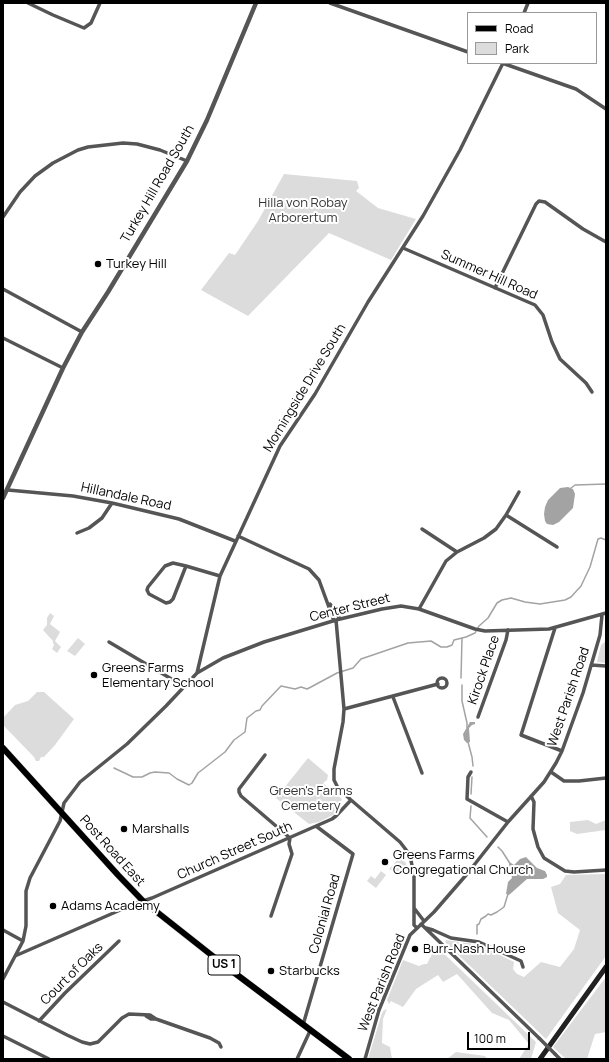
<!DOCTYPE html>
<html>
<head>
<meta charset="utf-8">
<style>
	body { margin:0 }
	#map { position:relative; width:609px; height:1062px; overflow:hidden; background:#fff; font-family:Manrope,sans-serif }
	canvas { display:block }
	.frame { position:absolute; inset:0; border:4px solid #000; pointer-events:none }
	.legend { position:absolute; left:467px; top:12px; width:130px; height:52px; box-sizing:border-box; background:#fff; border:1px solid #999; margin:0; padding:5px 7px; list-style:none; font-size:12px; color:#000 }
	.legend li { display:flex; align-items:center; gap:8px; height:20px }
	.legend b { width:20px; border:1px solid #999 }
	.scale { position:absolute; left:467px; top:1032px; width:63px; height:18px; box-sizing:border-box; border:2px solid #000; border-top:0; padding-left:5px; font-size:12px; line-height:14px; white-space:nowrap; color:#000; -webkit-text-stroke:3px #fff; paint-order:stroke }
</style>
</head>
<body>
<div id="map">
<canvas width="609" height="1062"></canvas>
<div class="frame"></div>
<ul class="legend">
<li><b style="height:5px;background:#000"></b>Road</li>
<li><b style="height:11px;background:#dcdcdc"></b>Park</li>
</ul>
<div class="scale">100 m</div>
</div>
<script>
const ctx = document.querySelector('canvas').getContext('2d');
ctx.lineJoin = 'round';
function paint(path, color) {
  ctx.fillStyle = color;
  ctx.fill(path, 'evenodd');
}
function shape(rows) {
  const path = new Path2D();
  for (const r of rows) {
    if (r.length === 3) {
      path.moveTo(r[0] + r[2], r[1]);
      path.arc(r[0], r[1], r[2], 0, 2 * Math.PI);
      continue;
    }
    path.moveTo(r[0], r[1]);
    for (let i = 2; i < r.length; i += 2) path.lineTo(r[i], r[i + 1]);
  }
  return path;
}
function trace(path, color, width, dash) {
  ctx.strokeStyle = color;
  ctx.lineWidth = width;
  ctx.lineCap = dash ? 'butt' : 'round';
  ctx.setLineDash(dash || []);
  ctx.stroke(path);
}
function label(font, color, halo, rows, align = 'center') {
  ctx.font = font + ' Manrope,sans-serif';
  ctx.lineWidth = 4;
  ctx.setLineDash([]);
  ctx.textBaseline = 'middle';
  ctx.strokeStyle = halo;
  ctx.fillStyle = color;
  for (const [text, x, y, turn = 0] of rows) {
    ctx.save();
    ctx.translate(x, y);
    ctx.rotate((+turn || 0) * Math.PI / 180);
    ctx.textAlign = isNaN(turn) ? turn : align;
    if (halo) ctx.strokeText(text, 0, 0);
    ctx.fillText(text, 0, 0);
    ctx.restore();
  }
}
paint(shape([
	[284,174,357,181,359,188,356,191,378,208,416,219,391,260,329,233,248,316,201,290,229,253,235,255,258,221],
	[50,613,54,616,50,624,60,632,55,641,61,647,57,653,52,649,54,645,53,643,53,641,43,630,47,625,47,618],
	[78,638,85,644,75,656,67,651],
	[606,641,606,663,597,662,601,645],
	[37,692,44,692,74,719,55,745,44,757,41,757,39,761,36,761,34,757,3,725,3,718,15,705,28,701],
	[308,758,328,775,327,780,323,783,342,799,335,814,319,822,309,824,276,798],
	[588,820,596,824,606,820,606,830,577,834,570,831,570,822],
	[399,858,406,863,406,867,400,875,389,869],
	[381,871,386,875,376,888,367,881,371,876,375,879],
	[606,874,606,956,546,1039,445,942,446,940,480,945,514,962,513,969,517,974,524,977,541,962,560,967,574,949,580,930,558,913,551,887,560,884,566,875],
	[436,946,536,1042,531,1059,519,1059,529,1044,509,1020,492,1013,457,974,443,982,438,975,416,989,403,1007,391,1001,389,1004,387,1000,403,960,419,966,424,964,427,964],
	[606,977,606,1032,595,1034,587,1059,566,1059,553,1047],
	[387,1009,383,1019,382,1043,390,1047,392,1059,368,1059,381,1016,383,1011],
	[456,1052,485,1056,487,1059,447,1059]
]), '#dcdcdc');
paint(shape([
	[568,487,573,489,575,494,573,508,559,522,553,525,547,524,545,521,544,514,545,507,548,500,560,488],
	[470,722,475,722,475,724,472,725,469,728,470,742,467,743,464,740,463,734],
	[526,857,537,868,545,871,547,875,547,877,543,879,527,879,509,895,506,894,508,882,512,878,509,864,511,863,514,865,520,859]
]), '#a3a3a3');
trace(shape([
	[571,488,575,485,606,484],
	[461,678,462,638],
	[462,685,462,701,467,723,467,728],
	[468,742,472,757,473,766],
	[114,768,133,777,142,777,150,773,155,772,169,773,177,779,189,785,192,783,198,773,225,752,234,740,245,732,247,718,256,711,260,710,262,706,281,686,295,689,301,687,307,689,311,687,337,673,353,668,361,659,408,643,431,641,441,647,447,647,452,645,454,640,466,637,475,633,479,626,488,618,497,603,502,600,511,598,525,602,540,604,565,600,571,597,581,586,590,567,598,539,601,538,606,540],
	[471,794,472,777],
	[471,806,470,818,487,837],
	[498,847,502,851,511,865],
	[477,934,477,925,479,924,481,919,486,916,488,914,491,915,497,912,504,907,508,894]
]), '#a3a3a3', 1.5);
const primary = shape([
	[3,748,118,875,143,901,224,965,349,1059]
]);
trace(primary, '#dbdbdb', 7);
trace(shape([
	[28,3,53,15,84,28,91,23,100,3],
	[330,3,468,52],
	[524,13,528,3],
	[502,63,576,89,606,109],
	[3,217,20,192,35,176,53,163,78,150,88,147,123,143,137,144,160,150,187,161],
	[403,248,535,305,543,315,552,342,560,359,586,383,592,392],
	[495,288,536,204,539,201,545,202,583,229,606,242],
	[3,289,82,332],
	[3,338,63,368],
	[8,490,73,496,112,503,179,519,235,541],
	[506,515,557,547],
	[422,529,457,552,484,538,496,529,506,515,519,492],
	[77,533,89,528,102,518,112,503],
	[238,536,309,569,319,580,334,621],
	[173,563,186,566,173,599,170,602,166,603,149,594,147,590,148,587,165,566,173,563],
	[186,566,220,576],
	[330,604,340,619],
	[419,609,446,561,457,552],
	[336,620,344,709,343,722,334,769,334,780,338,788,351,800,400,842,410,855,414,876,414,925,417,928],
	[555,628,521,735,562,751],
	[109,642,185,687],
	[591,665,606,666],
	[197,673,223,658,264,642,336,620,382,609,401,606,419,609,475,629,485,631,549,629,606,613],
	[442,683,5],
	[393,697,422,773],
	[344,709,438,684],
	[478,717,506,640,508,630],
	[265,755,239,789,239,792,241,796,290,838,289,844,292,854,271,916],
	[471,772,468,777,467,799,508,822],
	[551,772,564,781,579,781,606,778],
	[531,796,534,802,533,829,538,847,544,858,565,871,574,872,606,870],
	[414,908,424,921],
	[421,924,539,1038],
	[426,928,433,930,451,938,479,942,521,961,523,967],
	[3,930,23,941],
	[15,956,134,904,152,898,332,819,336,816,351,800],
	[3,979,23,941,26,926,26,891,30,878,60,821,64,803,80,782,127,744,166,706,197,673,220,576,280,446,315,394,368,302,423,216,460,150,503,63],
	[3,1002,67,1035,82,1042,90,1044,98,1042,122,1018,129,1014,150,1015,156,1019,210,1038,219,1043,221,1047],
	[146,1016,151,1019,156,1019],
	[39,1021,65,993,119,941],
	[303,1025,353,854,316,826],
	[3,1036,49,1059],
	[555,1054,560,1059],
	[297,1059,310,1031],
	[365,1059,379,1010,410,935,434,912,467,874,508,822,544,782,556,763,562,751,583,693,600,635,602,615]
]), '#555', 3.5);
trace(shape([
	[3,498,63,368,82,332,108,292,187,161,207,120,256,3]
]), '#555', 4.5);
trace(shape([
	[540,1059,606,967]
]), '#222', 5);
trace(primary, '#000', 6);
trace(shape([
	[539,1038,555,1054]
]), '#555', 3.5);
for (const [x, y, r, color] of [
	[98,264,4,"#000"],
	[94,675,4,"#000"],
	[124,829,4,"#000"],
	[385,862,4,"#000"],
	[53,906,4,"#000"],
	[415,949,4,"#000"],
	[271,971,4,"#000"]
]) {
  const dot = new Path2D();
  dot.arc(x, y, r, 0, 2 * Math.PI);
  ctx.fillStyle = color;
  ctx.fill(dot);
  trace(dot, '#fff', 1.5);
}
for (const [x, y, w] of [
	[224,965,32]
]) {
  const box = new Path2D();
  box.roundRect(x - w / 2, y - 10, w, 20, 3);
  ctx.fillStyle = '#fff';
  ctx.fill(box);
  trace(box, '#000', 1);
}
label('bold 12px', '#000', null, [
	["US 1",224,965]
]);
label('13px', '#000', '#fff', [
	["Turkey Hill Road South",158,184,-60],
	["Summer Hill Road",489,275,24],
	["Morningside Drive South",305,388,-59],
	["Hillandale Road",126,497,12],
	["Center Street",350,608,-14],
	["Kirock Place",484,670,-71],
	["West Parish Road",569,697,-71],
	["Post Road East",112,851,48],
	["Church Street South",235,851,-24],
	["Colonial Road",325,914,-74],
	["Court of Oaks",72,974,-45],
	["West Parish Road",382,983,-68]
]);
label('13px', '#333', '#fff', [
	["Hilla von Robay",303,203],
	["Arborertum",303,218],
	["Green's Farms",311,791],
	["Cemetery",311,806]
]);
label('13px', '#000', '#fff', [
	["Turkey Hill",106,264],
	["Greens Farms",102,668],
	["Elementary School",102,683],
	["Marshalls",132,829],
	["Greens Farms",393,855],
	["Congregational Church",393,870],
	["Adams Academy",61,906],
	["Burr-Nash House",423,949],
	["Starbucks",279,971]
], 'left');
</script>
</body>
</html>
